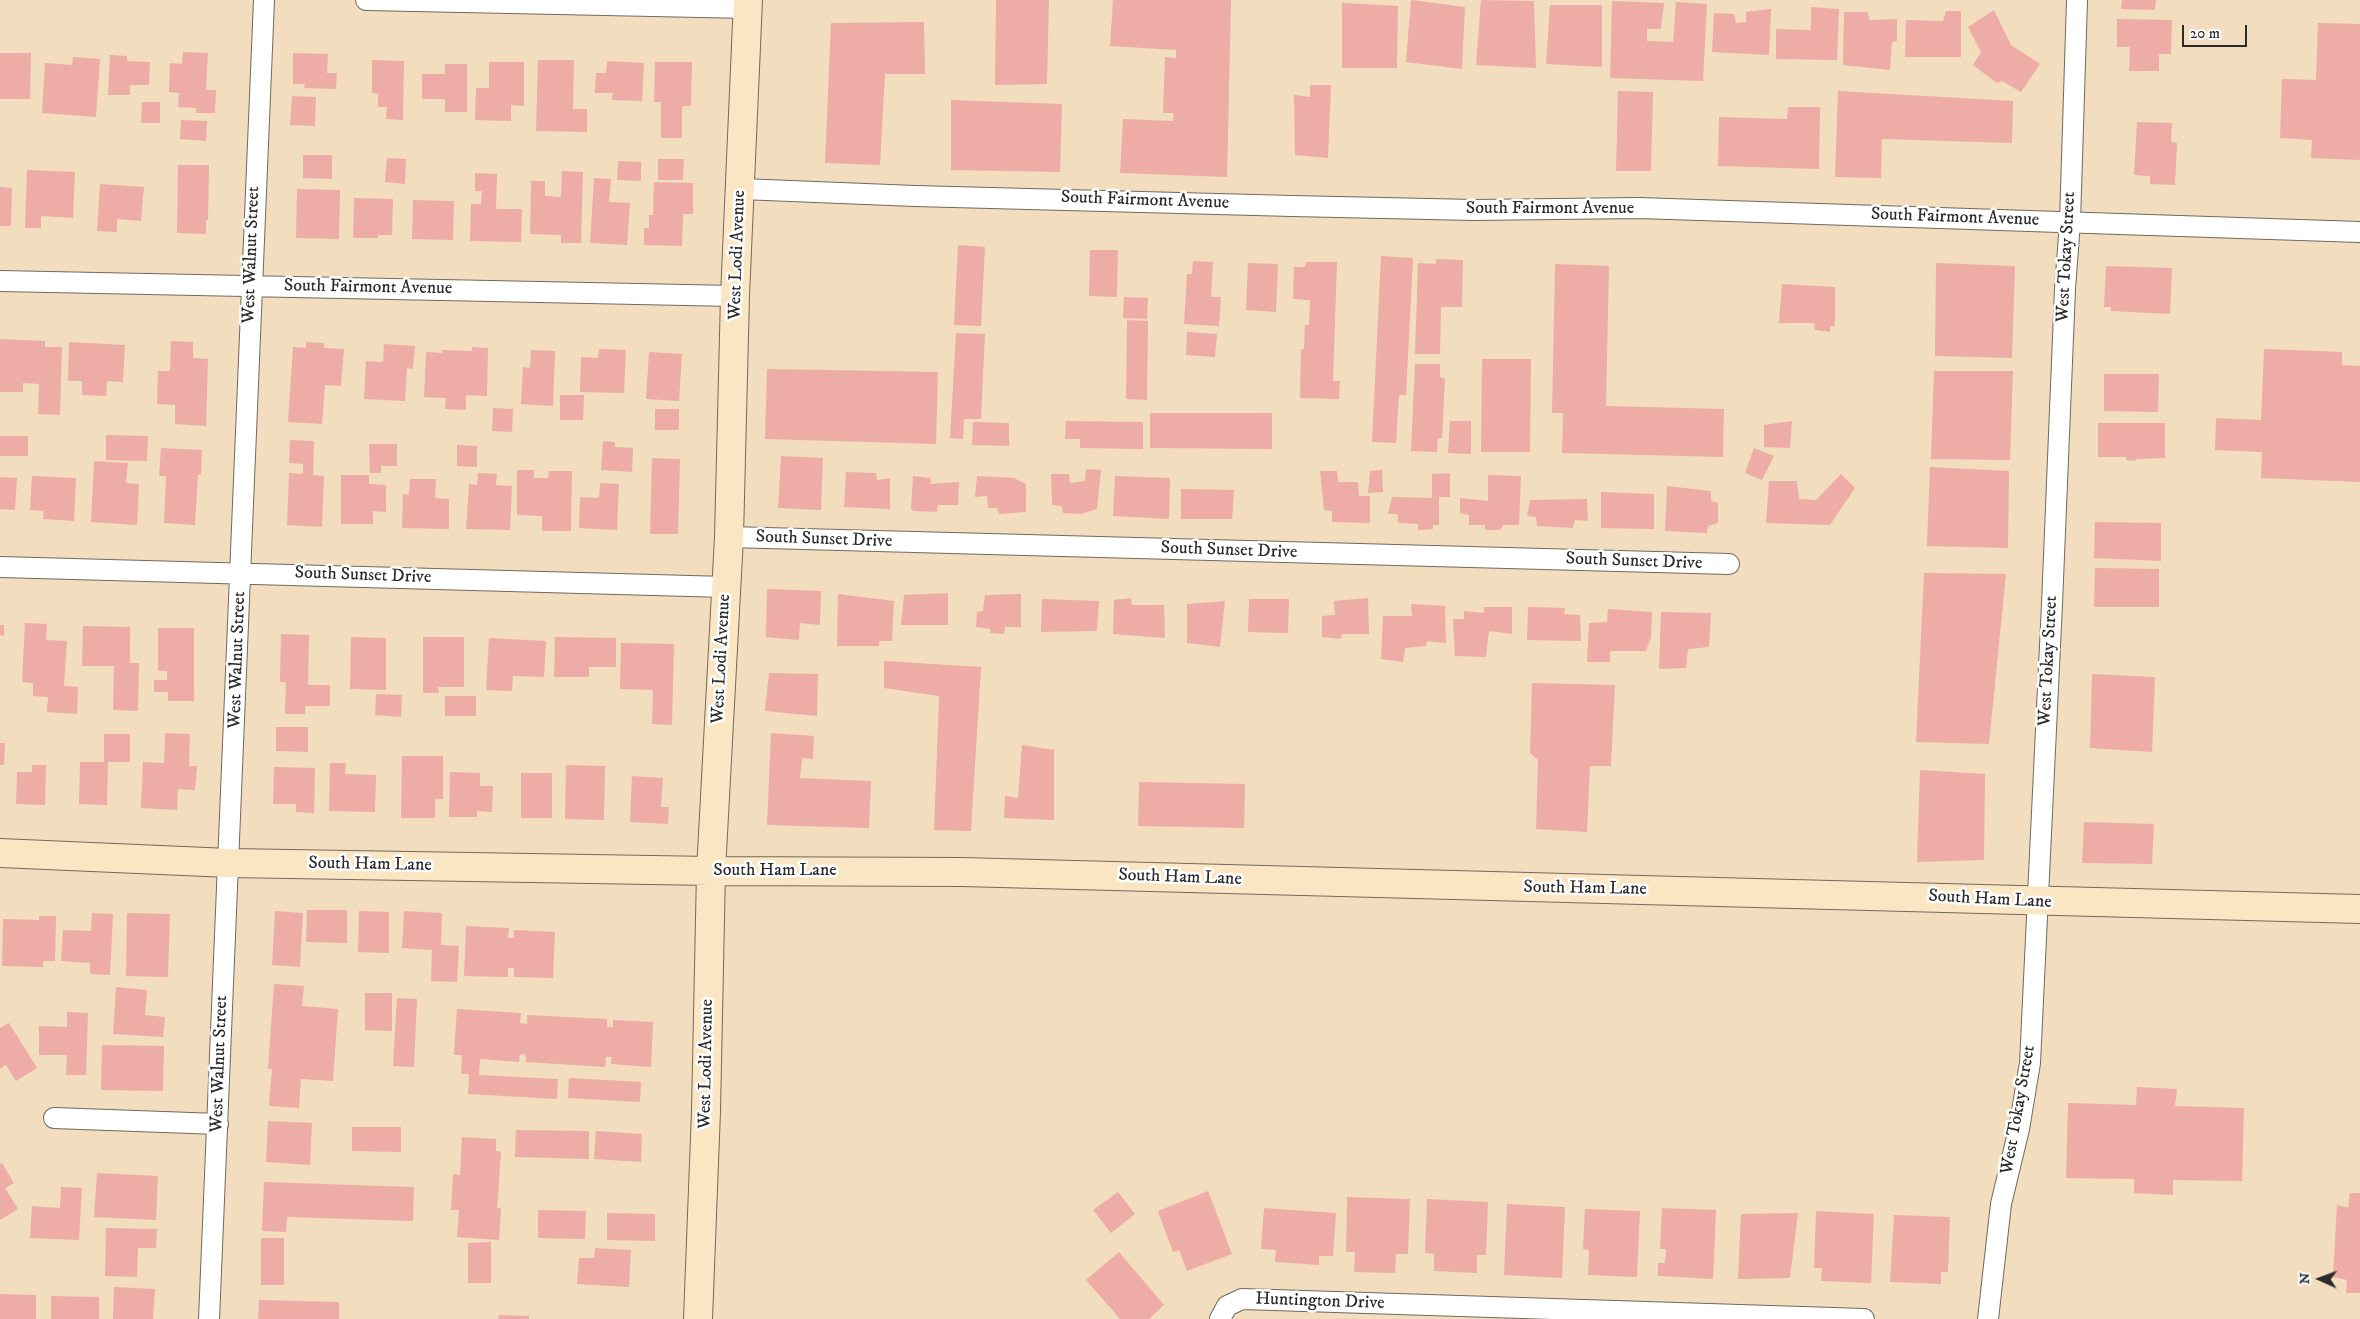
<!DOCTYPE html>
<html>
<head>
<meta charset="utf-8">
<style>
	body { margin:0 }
	#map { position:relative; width:2360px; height:1319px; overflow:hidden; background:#f2ddbe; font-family:"IM FELL DW Pica",serif }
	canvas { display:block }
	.north { position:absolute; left:2295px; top:1254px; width:50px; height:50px; -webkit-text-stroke:4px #fff; paint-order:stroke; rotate:272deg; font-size:14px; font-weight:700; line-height:20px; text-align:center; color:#2b2b2b }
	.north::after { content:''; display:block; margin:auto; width:18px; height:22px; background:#2b2b2b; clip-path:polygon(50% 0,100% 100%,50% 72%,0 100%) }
	.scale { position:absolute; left:2182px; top:25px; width:65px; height:22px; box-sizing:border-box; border:2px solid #2b2b2b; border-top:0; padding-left:6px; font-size:15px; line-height:18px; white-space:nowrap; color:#2b2b2b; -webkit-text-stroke:4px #fff; paint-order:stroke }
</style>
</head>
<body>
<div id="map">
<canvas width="2360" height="1319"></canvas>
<div class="north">N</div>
<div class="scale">20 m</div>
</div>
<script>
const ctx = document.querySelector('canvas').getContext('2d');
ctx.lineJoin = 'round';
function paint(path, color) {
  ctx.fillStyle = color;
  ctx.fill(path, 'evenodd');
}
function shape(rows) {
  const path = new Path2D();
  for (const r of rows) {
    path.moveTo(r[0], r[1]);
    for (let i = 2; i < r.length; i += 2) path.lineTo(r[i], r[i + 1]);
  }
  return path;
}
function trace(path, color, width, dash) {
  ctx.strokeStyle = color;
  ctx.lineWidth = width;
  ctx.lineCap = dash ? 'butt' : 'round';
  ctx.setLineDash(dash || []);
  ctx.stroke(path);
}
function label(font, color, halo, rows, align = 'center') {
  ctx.font = font + ' "IM FELL DW Pica",serif';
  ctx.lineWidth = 5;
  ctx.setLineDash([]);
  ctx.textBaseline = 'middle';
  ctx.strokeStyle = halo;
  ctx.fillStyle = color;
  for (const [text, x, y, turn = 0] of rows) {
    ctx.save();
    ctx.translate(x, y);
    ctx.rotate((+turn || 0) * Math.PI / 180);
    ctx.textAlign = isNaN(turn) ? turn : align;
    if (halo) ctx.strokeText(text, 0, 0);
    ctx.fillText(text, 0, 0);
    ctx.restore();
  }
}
paint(shape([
	[996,0,1049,0,1047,84,995,85],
	[1113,0,1231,0,1227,177,1120,173,1123,119,1173,121,1174,113,1163,113,1165,57,1176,58,1176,50,1110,46],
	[1411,0,1465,7,1462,69,1406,62],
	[1481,0,1534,1,1536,68,1476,65],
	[2122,0,2156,0,2155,10,2121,9],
	[1612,1,1664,3,1661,29,1647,29,1647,41,1673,42,1676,2,1707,4,1703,81,1610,78],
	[1342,3,1398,6,1397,68,1342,68],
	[1550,5,1602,5,1602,67,1546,64],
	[1811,7,1839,9,1837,60,1776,59,1776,29,1811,30],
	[1771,9,1769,55,1712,52,1714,13,1734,14,1736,23,1746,22,1746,12],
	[1994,10,2011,45,2040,64,2021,92,2002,81,1997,83,1973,65,1981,52,1968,27],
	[1946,11,1961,11,1961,57,1905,57,1906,20,1943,21],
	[1844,12,1867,12,1870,20,1897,19,1897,41,1892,42,1890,70,1843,65],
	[2117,19,2172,20,2171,54,2159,54,2159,71,2129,71,2130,47,2117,47],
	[924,22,925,74,885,74,880,165,825,163,831,23],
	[2318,23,2360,24,2360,160,2311,158,2312,140,2280,138,2282,79,2316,80],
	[183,52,208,53,206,90,216,90,215,113,196,113,196,108,178,107,179,93,169,92,170,63,182,64],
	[0,53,31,53,30,99,0,99],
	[293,53,328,54,327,73,337,73,336,89,304,88,305,84,293,84],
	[110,55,127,56,127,61,150,62,149,85,130,85,130,95,108,95],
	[73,57,100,59,96,117,42,113,45,63,72,65],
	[372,60,404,61,403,120,386,119,387,107,378,107,378,94,372,93],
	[538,60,574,60,573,109,587,109,587,132,536,131],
	[607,61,644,63,642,101,612,100,613,93,595,93,596,73,606,73],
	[489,62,524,62,524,106,511,105,511,121,475,120,476,88,489,88],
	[655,62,692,62,691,106,682,106,682,138,661,138,661,102,654,102],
	[445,64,467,64,467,112,445,112,445,99,422,99,422,74,445,74],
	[1310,85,1331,85,1328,158,1295,155,1294,95,1310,97],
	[1618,91,1653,92,1651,171,1616,171],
	[1838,91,2013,101,2012,143,1882,139,1881,178,1835,177],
	[292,96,316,97,315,126,290,125],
	[951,100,1062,104,1060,172,951,170],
	[142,102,160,102,160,123,141,123],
	[1788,107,1820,107,1819,169,1718,166,1719,117,1787,119],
	[181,120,207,121,206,141,180,139],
	[2137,122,2172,123,2171,142,2177,143,2175,185,2150,184,2150,176,2134,175],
	[303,155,332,155,332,179,303,178],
	[387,158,406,159,405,184,385,182],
	[658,159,684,159,683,180,658,180],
	[618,161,641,162,641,181,617,180],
	[178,165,209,165,208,220,206,220,206,234,177,233],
	[27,170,75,172,73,218,41,216,41,228,25,228],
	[562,171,583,172,581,243,561,243,561,235,530,234,531,181,545,181,545,196,561,197],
	[475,173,497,174,496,209,522,209,521,242,470,241,471,204,481,204,482,191,475,191],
	[594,178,611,179,609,202,630,203,627,245,590,243],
	[654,182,693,183,693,214,683,214,682,246,644,245,644,228,649,228,649,215,653,215],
	[100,184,144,187,141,221,117,219,117,232,97,231],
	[0,187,12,188,11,226,0,226],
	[297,189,340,190,339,239,296,238],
	[354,198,393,199,392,235,378,235,378,238,353,238],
	[413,200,454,201,453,240,412,239],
	[958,245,985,247,981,326,954,325],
	[1090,250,1118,250,1117,297,1089,296],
	[1381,256,1413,258,1406,395,1399,395,1396,443,1372,442],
	[1436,259,1463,260,1462,307,1441,307,1440,354,1415,354,1418,263,1436,264],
	[1193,261,1213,262,1211,297,1221,297,1219,326,1184,324,1187,274,1192,274],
	[1306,262,1337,262,1333,381,1340,381,1339,399,1300,398,1301,349,1304,349,1305,325,1309,325,1310,300,1293,299,1294,267,1305,267],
	[1248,263,1278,264,1276,312,1246,310],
	[1936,263,2015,266,2012,358,1935,356],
	[1555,264,1609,266,1606,406,1724,409,1723,457,1562,453,1563,413,1552,413],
	[2106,266,2172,268,2170,314,2111,311,2111,307,2104,307],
	[1782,284,1835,287,1835,326,1830,326,1830,332,1815,330,1814,323,1779,323],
	[1124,297,1148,298,1147,319,1123,318],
	[1127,320,1148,321,1147,400,1126,399],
	[1187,332,1217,334,1215,357,1186,355],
	[956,333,985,334,981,419,964,419,963,439,950,438],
	[0,339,45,341,45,347,62,347,60,415,38,414,39,384,23,383,23,392,0,392],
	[171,341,193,342,193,358,208,359,206,426,175,424,175,405,157,404,158,371,170,371],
	[69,342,125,345,123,382,107,381,106,396,82,395,82,381,68,381],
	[306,342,324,343,324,348,344,349,341,386,325,385,322,424,288,422,293,347,306,348],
	[384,344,415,346,413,369,407,368,405,401,364,399,366,361,383,362],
	[472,347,488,348,487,396,466,395,466,410,445,409,446,398,424,397,426,352,442,353,442,350,472,351],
	[599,349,626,350,624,393,580,392,581,357,598,358],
	[2264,349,2342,352,2342,365,2360,366,2360,482,2261,478,2262,452,2215,450,2216,418,2261,420],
	[531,350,555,351,553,406,521,404,523,367,530,368],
	[649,352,682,354,679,401,646,399],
	[1482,359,1531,359,1530,452,1481,452],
	[1415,364,1440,364,1440,377,1445,379,1442,438,1438,438,1437,452,1411,451],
	[767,369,938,372,936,444,765,439],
	[1934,371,2013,371,2010,460,1931,459],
	[2104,374,2159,374,2158,412,2104,411],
	[560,395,584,395,583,420,560,420],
	[493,408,513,409,512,432,492,431],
	[655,409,679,409,679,430,655,430],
	[1150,413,1272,413,1272,449,1150,448],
	[1066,421,1143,422,1143,449,1080,448,1080,439,1065,439],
	[1450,421,1471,421,1471,454,1448,453],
	[1792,421,1790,448,1764,447,1764,425],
	[973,422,1009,423,1009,446,972,445],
	[2098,423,2165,423,2165,458,2136,459,2135,461,2126,460,2126,457,2098,457],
	[106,435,148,436,147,461,106,460],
	[0,436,28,436,28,456,0,456],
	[290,440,314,441,313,475,324,476,322,527,287,525,289,473,303,474,303,464,289,463],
	[603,441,615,442,615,447,633,448,632,472,601,470],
	[369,444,397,444,397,466,381,466,381,473,370,473],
	[457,445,477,446,477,467,457,466],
	[161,448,202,450,201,475,198,475,195,525,164,523,166,476,159,476],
	[1754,448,1774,456,1762,480,1745,473],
	[781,456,823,458,821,510,778,508],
	[652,458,680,459,678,534,650,534],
	[94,461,128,463,126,483,139,484,137,525,91,522],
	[1930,467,2009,471,2008,548,1927,546],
	[1086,469,1101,470,1097,509,1081,514,1063,513,1062,506,1052,505,1051,474,1069,474,1070,483,1085,481],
	[517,470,534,470,534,478,548,478,549,471,572,471,571,531,542,531,542,516,517,515],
	[1382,470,1383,492,1368,493,1370,471],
	[1320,471,1337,471,1338,482,1358,482,1359,496,1370,496,1370,523,1332,522,1332,511,1324,510],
	[846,472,876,473,877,480,890,478,890,509,844,507],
	[478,473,497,474,496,485,512,486,510,530,466,529,469,484,477,485],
	[1450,473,1450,497,1439,497,1439,525,1433,525,1433,529,1418,530,1418,524,1398,523,1398,514,1388,514,1392,497,1432,498,1432,474],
	[1841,474,1855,488,1830,525,1766,523,1769,481,1797,481,1799,499,1816,500],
	[341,475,369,475,369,484,386,485,386,512,373,511,373,524,341,524],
	[1488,475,1521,476,1519,525,1503,525,1500,530,1485,530,1485,525,1469,525,1469,515,1460,513,1460,498,1488,501],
	[32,476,76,478,74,521,43,519,44,511,30,510],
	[913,476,931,478,930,484,959,482,958,505,938,505,937,512,914,511,911,509],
	[977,476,1014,478,1026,484,1026,512,999,514,997,508,988,508,987,496,975,497],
	[1115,476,1170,478,1169,519,1113,516],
	[0,477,17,478,15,510,0,509],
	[410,479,436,479,435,498,449,499,449,529,402,528,403,494,409,495],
	[600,483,619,484,617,530,579,528,580,497,599,498],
	[1667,486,1711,491,1711,501,1718,503,1718,523,1708,526,1707,533,1665,531],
	[1181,489,1234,490,1232,519,1181,519],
	[1601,492,1654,494,1654,529,1601,528],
	[1587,499,1588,521,1575,520,1573,528,1537,526,1536,517,1527,516,1530,500],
	[2095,522,2161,523,2161,561,2094,558],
	[2095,568,2159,569,2159,607,2094,607],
	[1924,573,2006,574,1989,744,1916,742],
	[767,589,821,591,820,625,800,623,799,640,766,637],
	[948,593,948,625,901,625,904,595],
	[838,594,894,601,892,641,879,641,879,646,837,646],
	[1021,594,1021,627,1005,627,1004,634,990,633,990,629,976,627,977,612,983,611,985,595],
	[1131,598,1132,605,1164,605,1165,638,1113,634,1114,600],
	[1368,598,1369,634,1342,634,1341,639,1322,637,1322,616,1335,615,1334,601],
	[1042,599,1099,601,1097,631,1041,632],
	[1249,599,1289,599,1288,633,1248,632],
	[1225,601,1220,647,1187,643,1187,604],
	[1411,604,1445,606,1446,643,1427,641,1426,646,1405,648,1403,662,1381,659,1383,616,1412,616],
	[1484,607,1512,607,1512,634,1489,631,1486,657,1455,656,1453,619,1464,619,1464,611,1484,613],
	[1528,607,1565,608,1564,614,1580,615,1581,641,1527,640],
	[1608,609,1652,612,1651,637,1646,651,1610,651,1610,662,1587,662,1589,623,1607,622],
	[1661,612,1711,613,1709,647,1688,649,1686,668,1659,669],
	[25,623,47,624,46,640,67,641,64,686,78,687,77,714,47,712,48,697,33,696,33,683,22,682],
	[0,625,4,625,4,636,0,635],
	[83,626,130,627,130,663,139,663,138,711,113,710,114,666,82,666],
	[158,628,194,628,194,701,168,701,168,692,154,692,154,680,167,680,167,671,158,671],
	[281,634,309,635,308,685,330,685,330,706,305,706,305,714,285,714,286,682,280,682],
	[351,637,386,638,386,690,350,689],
	[423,637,464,637,464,687,438,687,439,693,423,693],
	[555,637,616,638,616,667,589,667,589,677,554,677],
	[489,638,546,641,544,677,513,676,512,691,486,690],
	[621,643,674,644,672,725,652,724,653,690,620,689],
	[884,661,981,667,971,831,934,830,939,696,884,688],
	[769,673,818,674,817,716,765,711],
	[2092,674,2155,677,2152,752,2090,748],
	[1532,683,1615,685,1611,766,1590,766,1587,832,1536,829,1538,760,1530,753],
	[376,694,402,695,401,717,375,715],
	[445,696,476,696,476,716,445,716],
	[276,727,308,727,308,752,276,751],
	[165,733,190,734,189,766,197,766,195,790,178,789,177,810,141,808,143,762,164,763],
	[771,733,814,736,813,759,802,758,800,778,871,781,869,828,767,825],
	[104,734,130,734,130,762,108,762,107,805,79,804,80,762,104,762],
	[0,743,5,743,4,765,0,765],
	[1022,745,1054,750,1054,820,1004,818,1005,796,1018,798],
	[402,756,443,756,443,799,435,799,435,818,401,818],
	[330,763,346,763,345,774,376,775,375,812,329,811],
	[32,765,46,765,45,805,16,804,17,772,32,772],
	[566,765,605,766,604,820,565,819],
	[274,767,315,768,314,813,296,812,296,804,273,804],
	[1920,770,1985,774,1984,860,1917,862],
	[450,772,480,773,480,786,493,786,492,812,477,811,477,817,449,817],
	[521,773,552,773,552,818,521,818],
	[632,776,663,778,661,807,669,807,668,824,630,822],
	[1139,782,1245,784,1244,828,1138,826],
	[2084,822,2154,824,2152,864,2082,863],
	[307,910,347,910,347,943,306,942],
	[275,911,303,913,300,967,272,965],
	[359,911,389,912,389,953,358,952],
	[404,911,442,913,441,945,459,946,457,982,431,981,432,950,402,948],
	[92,913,113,914,110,975,90,974,90,963,61,961,63,930,91,931],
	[127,913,170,914,168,977,126,976],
	[39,916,56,916,55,961,43,961,43,967,2,966,3,919,39,920],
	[466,926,509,928,508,938,514,938,514,930,555,932,553,978,514,977,514,968,508,968,508,977,464,976],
	[274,984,304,986,302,1006,338,1009,333,1081,301,1079,299,1108,269,1106,272,1069,268,1069],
	[116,987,147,990,145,1015,165,1017,163,1037,113,1034],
	[365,993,392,993,392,1031,365,1030],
	[397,998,417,999,414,1067,393,1066],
	[457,1009,521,1013,520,1023,527,1024,527,1015,607,1019,607,1027,613,1027,613,1020,653,1022,651,1067,611,1064,612,1057,606,1057,605,1067,526,1062,526,1055,520,1054,519,1062,480,1059,479,1075,558,1079,557,1099,468,1094,469,1074,461,1074,462,1055,454,1055],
	[67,1012,88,1013,86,1075,66,1075,67,1055,39,1055,39,1026,67,1027],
	[9,1023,37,1068,16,1081,6,1065,0,1069,0,1028],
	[102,1045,164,1046,163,1091,101,1090],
	[569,1078,641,1082,640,1102,568,1098],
	[2137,1087,2177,1089,2175,1106,2244,1108,2242,1181,2173,1180,2173,1195,2134,1193,2134,1179,2066,1178,2068,1103,2136,1105],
	[268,1121,312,1123,310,1165,266,1162],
	[352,1127,401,1127,401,1152,352,1151],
	[516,1130,589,1131,589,1159,515,1157],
	[596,1131,642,1134,641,1162,594,1159],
	[462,1137,496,1139,496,1151,501,1152,497,1208,501,1208,499,1240,457,1237,459,1210,451,1210,453,1174,460,1175],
	[2,1163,14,1183,5,1188,18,1209,0,1220,0,1164],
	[97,1173,158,1176,156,1220,94,1217],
	[264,1182,414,1187,413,1221,287,1217,286,1232,262,1231],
	[61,1187,82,1188,79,1240,30,1238,32,1206,60,1208],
	[1208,1191,1232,1254,1187,1271,1179,1250,1173,1252,1158,1211],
	[1118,1192,1135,1214,1111,1233,1093,1210],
	[2350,1193,2360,1193,2360,1293,2346,1293,2347,1280,2333,1277,2337,1205,2348,1208],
	[1347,1197,1410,1199,1408,1254,1396,1254,1395,1273,1354,1272,1355,1252,1346,1252],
	[1427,1199,1488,1202,1486,1255,1477,1255,1477,1273,1434,1271,1434,1254,1425,1253],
	[1507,1204,1565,1207,1562,1278,1504,1275],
	[1264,1208,1336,1213,1333,1256,1319,1256,1319,1265,1275,1262,1276,1250,1261,1249],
	[1662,1208,1716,1210,1713,1279,1658,1276,1658,1263,1665,1263,1666,1249,1660,1249],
	[1585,1209,1640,1211,1637,1277,1588,1275,1589,1250,1583,1249],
	[538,1210,586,1211,585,1239,538,1238],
	[1816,1211,1874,1214,1871,1283,1821,1281,1822,1268,1814,1268],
	[607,1213,655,1214,655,1241,607,1240],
	[1798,1213,1790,1278,1738,1279,1741,1214],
	[1894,1215,1950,1217,1948,1272,1941,1272,1941,1284,1890,1282],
	[106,1228,157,1229,156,1248,138,1248,137,1277,105,1276],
	[261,1238,284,1238,284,1285,261,1285],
	[491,1242,491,1283,468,1283,468,1243],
	[595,1248,631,1250,629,1287,577,1284,579,1258,594,1258],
	[1119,1252,1164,1305,1149,1319,1120,1319,1086,1280],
	[114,1287,155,1289,153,1319,113,1319],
	[0,1294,36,1295,36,1319,0,1319],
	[51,1296,99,1297,99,1319,51,1319],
	[259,1300,339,1302,339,1319,258,1319],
	[499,1315,529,1316,529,1319,498,1319]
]), '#edaca5');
const street = shape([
	[366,0,748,8],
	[741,189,915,196,1292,206,1474,210,1639,208,2360,232],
	[0,281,735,296],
	[729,537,1729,564],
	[0,567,726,587],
	[54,1118,218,1124],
	[209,1319,264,0],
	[1220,1319,1227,1306,1242,1299,1864,1319],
	[1988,1319,2001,1204,2019,1129,2030,1063,2052,604,2065,289,2070,222,2077,0]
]);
const secondary = shape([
	[0,853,229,863,711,871,962,872,2360,909],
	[698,1319,706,1111,711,871,729,537,735,296,748,0]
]);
trace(street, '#71695e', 22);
trace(secondary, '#71695e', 30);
trace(street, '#fff', 20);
trace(secondary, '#fbe6c4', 28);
label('18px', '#2b2b2b', '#fff', [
	["South Fairmont Avenue",1145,201,2],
	["South Fairmont Avenue",1550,209],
	["South Fairmont Avenue",1955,218,2],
	["West Walnut Street",252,255,-88],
	["West Lodi Avenue",738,255,-88],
	["West Tokay Street",2067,257,-87],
	["South Fairmont Avenue",368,288,1],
	["South Sunset Drive",824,540,2],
	["South Sunset Drive",1229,551,2],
	["South Sunset Drive",1634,562,2],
	["South Sunset Drive",363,576,2],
	["West Lodi Avenue",722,659,-87],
	["West Walnut Street",238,660,-88],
	["West Tokay Street",2049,661,-87],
	["South Ham Lane",370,865,1],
	["South Ham Lane",775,871],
	["South Ham Lane",1180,878,2],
	["South Ham Lane",1585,889,1],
	["South Ham Lane",1990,900,3],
	["West Walnut Street",220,1064,-88],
	["West Lodi Avenue",707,1064,-89],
	["West Tokay Street",2019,1110,-80],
	["Huntington Drive",1320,1302,2]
]);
</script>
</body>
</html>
